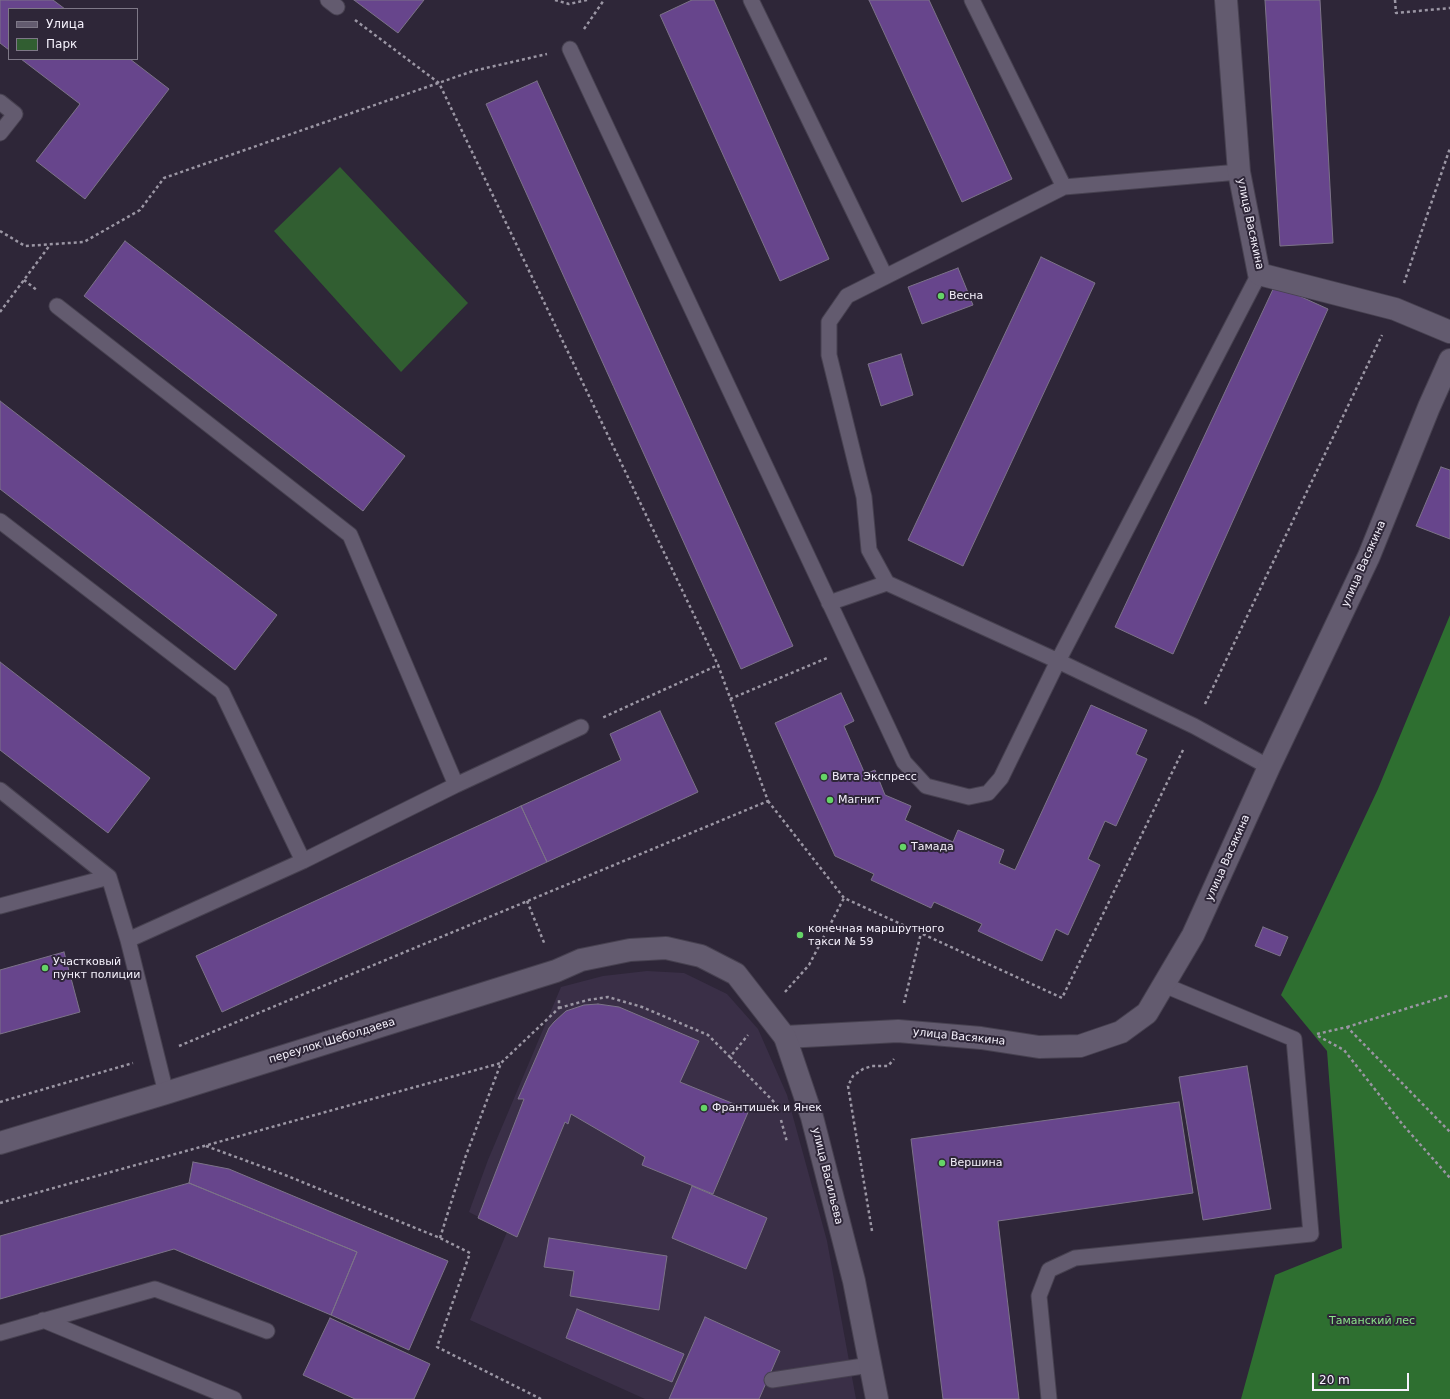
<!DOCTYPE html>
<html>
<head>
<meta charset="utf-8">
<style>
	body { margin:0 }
	#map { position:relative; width:1450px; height:1399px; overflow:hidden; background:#2e2638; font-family:"DejaVu Sans",sans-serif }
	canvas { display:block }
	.legend { position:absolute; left:8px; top:8px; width:130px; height:52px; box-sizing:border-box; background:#2e2638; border:1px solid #7e7887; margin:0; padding:5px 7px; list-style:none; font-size:12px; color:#f6f2fd }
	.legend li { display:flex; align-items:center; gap:8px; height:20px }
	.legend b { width:20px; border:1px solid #7e7887 }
	.scale { position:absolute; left:1312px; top:1373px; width:97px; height:18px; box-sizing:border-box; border:2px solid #f6f2fd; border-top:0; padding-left:5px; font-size:12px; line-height:14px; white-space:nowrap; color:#f6f2fd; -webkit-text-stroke:3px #2e2638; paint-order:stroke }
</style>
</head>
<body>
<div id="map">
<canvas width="1450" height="1399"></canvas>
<ul class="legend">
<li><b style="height:5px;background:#635b6f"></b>Улица</li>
<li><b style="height:11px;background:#315e31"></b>Парк</li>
</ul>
<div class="scale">20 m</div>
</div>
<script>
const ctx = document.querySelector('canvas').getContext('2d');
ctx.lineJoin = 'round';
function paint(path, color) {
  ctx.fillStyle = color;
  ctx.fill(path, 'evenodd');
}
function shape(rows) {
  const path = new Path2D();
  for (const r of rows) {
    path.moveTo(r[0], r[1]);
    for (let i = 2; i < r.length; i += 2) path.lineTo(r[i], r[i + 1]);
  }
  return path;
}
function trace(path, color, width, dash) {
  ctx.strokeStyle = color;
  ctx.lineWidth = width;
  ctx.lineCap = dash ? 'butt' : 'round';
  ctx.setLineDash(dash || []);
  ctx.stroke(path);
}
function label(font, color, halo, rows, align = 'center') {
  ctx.font = font + ' "DejaVu Sans",sans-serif';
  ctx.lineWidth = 4;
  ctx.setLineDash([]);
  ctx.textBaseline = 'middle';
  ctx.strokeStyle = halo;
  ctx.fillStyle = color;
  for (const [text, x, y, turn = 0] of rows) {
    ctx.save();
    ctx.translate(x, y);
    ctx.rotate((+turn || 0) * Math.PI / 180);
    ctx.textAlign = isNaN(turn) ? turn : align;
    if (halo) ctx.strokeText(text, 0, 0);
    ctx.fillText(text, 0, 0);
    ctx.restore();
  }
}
paint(shape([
	[647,971,684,973,727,994,758,1029,787,1095,827,1241,856,1399,645,1399,470,1320,507,1232,469,1212,488,1160,561,987,603,976]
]), '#3a2f47');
paint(shape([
	[340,167,468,303,401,372,274,231]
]), '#315e31');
paint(shape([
	[1450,615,1450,1399,1241,1399,1275,1275,1342,1248,1327,1051,1281,995,1378,789]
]), '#2e6f30');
const building = shape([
	[0,0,53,0,65,9,9,9,9,50,0,43,0,0],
	[354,0,424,0,398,33,354,0],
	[692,0,714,0,829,259,780,281,660,15,692,0],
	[869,0,929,0,1012,179,962,202,869,0],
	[1265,0,1320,0,1333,243,1280,246,1265,0],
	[21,59,130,59,169,89,85,199,36,161,80,104,21,59],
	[537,81,793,646,741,669,486,104,537,81],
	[125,241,405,456,363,511,84,296,125,241],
	[1041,257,1095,283,963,566,908,540,1041,257],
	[958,268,973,305,922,324,908,287,958,268],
	[1275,285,1328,309,1173,654,1115,627,1275,285],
	[901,354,913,395,881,406,868,364,901,354],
	[0,401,277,615,235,670,0,489,0,401],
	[1441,467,1450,470,1450,539,1416,526,1441,467],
	[0,662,150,778,108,833,0,750,0,662],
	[841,693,854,721,844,726,865,774,875,770,885,795,911,806,905,820,953,842,958,830,1004,850,999,863,1015,870,1091,705,1147,730,1136,754,1147,759,1116,826,1105,821,1088,859,1100,865,1068,935,1056,929,1042,961,978,931,982,924,934,902,931,908,871,880,874,874,835,856,775,723,841,693],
	[660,711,698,792,547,862,521,806,621,760,610,734,660,711],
	[521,806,547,862,222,1012,196,956,521,806],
	[1263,927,1288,937,1280,956,1255,946,1263,927],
	[64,952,80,1012,0,1034,0,970,64,952],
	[598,1004,619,1007,699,1041,680,1082,749,1110,713,1194,642,1165,645,1157,571,1114,568,1124,565,1122,517,1237,478,1218,524,1099,518,1099,549,1028,554,1022,566,1011,584,1005,598,1004],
	[1247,1066,1271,1209,1203,1220,1179,1077,1247,1066],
	[1179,1102,1193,1193,998,1221,1019,1399,943,1399,911,1139,1179,1102],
	[193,1162,229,1169,448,1261,409,1350,331,1315,357,1252,189,1183,193,1162],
	[189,1183,357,1252,331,1315,174,1249,0,1299,0,1236,189,1183],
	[692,1186,767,1218,746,1269,672,1238,692,1186],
	[549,1238,667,1256,659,1310,570,1296,574,1271,544,1267,549,1238],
	[577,1309,684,1354,672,1382,566,1338,577,1309],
	[705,1317,780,1351,759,1399,669,1399,705,1317],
	[330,1318,430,1364,414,1399,355,1399,303,1375,330,1318]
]);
paint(building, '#67458c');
trace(building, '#7c7388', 1);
const service = shape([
	[328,0,337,7],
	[751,0,885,276],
	[972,0,1064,187,847,296,829,322,829,355,864,497,869,550,887,583,1058,661,1194,726,1269,767],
	[570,49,904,762,926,786,969,797,988,793,1001,778,1058,661,1259,274],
	[0,102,15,114,0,133],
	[1064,187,1239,172],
	[57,306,350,535,456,785],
	[0,521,222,692,303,861],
	[829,603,887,583],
	[0,790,109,877,128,940,166,1093],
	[0,906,109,877],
	[128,940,303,861,456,785,581,727],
	[43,1320,234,1399],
	[0,1333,155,1289,267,1331],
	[772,1380,870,1365],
	[1049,1399,1039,1296,1049,1270,1075,1258,1311,1234,1294,1039,1164,985]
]);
const minor = shape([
	[1226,0,1239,172,1259,274,1395,309,1450,332],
	[785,1037,898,1031,981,1038,1039,1047,1080,1046,1121,1032,1147,1013,1193,935,1269,767,1369,556,1429,407,1450,360]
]);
const tertiary = shape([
	[0,1143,166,1093,556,971,581,960,630,950,666,948,701,956,736,974,785,1037,812,1117,854,1281,877,1399]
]);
trace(service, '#474150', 17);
trace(minor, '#474150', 24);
trace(tertiary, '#474150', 24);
trace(shape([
	[555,0,569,4,587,0],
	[1395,0,1396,13,1450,8],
	[355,20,439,83,718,665],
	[584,29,604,0],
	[0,231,25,246,84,242,140,210,164,178,473,71,547,54],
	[24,280,38,291],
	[1404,283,1450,148],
	[0,312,50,245],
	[730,699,827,658],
	[1205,704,1382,335],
	[768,801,844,898,1062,998,1184,748],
	[527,901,545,945],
	[785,992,809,965,844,898],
	[904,1003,921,933],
	[559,1008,588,1000,608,997,642,1007,708,1035,730,1057,748,1035],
	[1347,1027,1450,995],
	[1317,1034,1347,1027,1450,1132],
	[1318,1036,1344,1050,1403,1125,1450,1178],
	[179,1046,768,801,718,665,602,718],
	[730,1057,777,1105],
	[0,1102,133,1063],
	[781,1120,787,1142],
	[206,1146,285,1175,440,1238,470,1253,437,1347,541,1399],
	[0,1203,501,1063],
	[872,1231,848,1086,853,1076,863,1069,872,1066,888,1066,894,1059],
	[440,1238,465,1158,501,1063,559,1008,559,1000]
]), '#9b96a4', 2.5, [3, 3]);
trace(service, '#635b6f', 15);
trace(minor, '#635b6f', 22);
trace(tertiary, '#635b6f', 22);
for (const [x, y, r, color] of [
	[941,296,4,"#65d467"],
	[824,777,4,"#65d467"],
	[830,800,4,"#65d467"],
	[903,847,4,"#65d467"],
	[800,935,4,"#65d467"],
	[45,968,4,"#65d467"],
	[704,1108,4,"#65d467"],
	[942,1163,4,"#65d467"]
]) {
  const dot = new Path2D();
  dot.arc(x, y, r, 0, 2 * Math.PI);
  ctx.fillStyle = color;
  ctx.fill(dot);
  trace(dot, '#2e2638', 1.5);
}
label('11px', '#f6f2fd', '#2e2638', [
	["улица Васякина",1250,224,78],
	["улица Васякина",1364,564,-66],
	["улица Васякина",1228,858,-66],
	["улица Васякина",959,1037,6],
	["переулок Шеболдаева",332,1041,-17],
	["улица Васильева",827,1176,76]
]);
label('11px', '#f6f2fd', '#2e2638', [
	["Весна",949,296],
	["Вита Экспресс",832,777],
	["Магнит",838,800],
	["Тамада",911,847],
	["конечная маршрутного",808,929],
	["такси № 59",808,942],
	["Участковый",53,962],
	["пункт полиции",53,975],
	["Франтишек и Янек",712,1108],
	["Вершина",950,1163]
], 'left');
label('11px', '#8be28a', '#2e2638', [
	["Таманский лес",1372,1321]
]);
</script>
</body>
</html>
